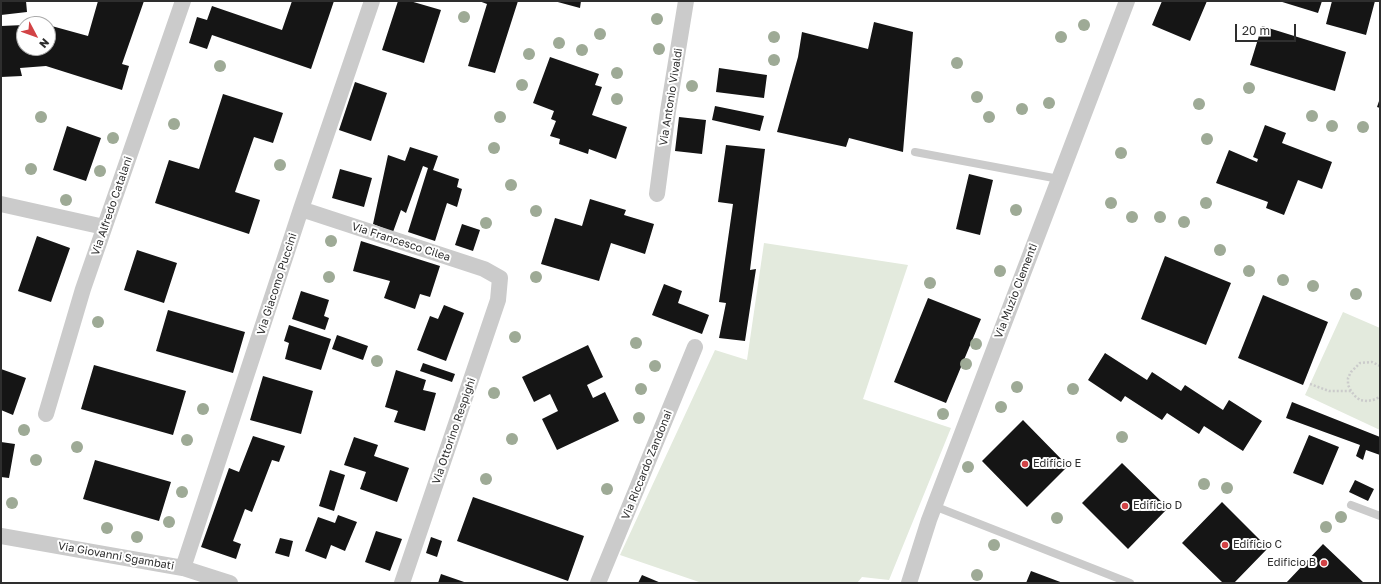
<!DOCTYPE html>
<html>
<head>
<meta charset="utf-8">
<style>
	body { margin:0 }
	#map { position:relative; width:1381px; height:584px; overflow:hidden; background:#fff; font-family:"Golos Text",sans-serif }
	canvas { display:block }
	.frame { position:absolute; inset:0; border:2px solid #2e2e2e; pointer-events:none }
	.north { position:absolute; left:16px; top:16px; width:40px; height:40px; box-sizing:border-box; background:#fff; border:1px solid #ababab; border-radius:50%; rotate:131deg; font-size:11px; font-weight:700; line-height:16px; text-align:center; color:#2e2e2e }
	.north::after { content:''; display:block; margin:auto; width:14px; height:18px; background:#d24346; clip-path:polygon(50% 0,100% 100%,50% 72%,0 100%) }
	.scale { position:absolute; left:1235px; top:24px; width:61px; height:18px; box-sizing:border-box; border:2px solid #2e2e2e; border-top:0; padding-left:5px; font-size:12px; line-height:14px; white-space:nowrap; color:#2e2e2e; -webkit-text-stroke:3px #fff; paint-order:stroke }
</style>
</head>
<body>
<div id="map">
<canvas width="1381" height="584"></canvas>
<div class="frame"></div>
<div class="north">N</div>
<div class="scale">20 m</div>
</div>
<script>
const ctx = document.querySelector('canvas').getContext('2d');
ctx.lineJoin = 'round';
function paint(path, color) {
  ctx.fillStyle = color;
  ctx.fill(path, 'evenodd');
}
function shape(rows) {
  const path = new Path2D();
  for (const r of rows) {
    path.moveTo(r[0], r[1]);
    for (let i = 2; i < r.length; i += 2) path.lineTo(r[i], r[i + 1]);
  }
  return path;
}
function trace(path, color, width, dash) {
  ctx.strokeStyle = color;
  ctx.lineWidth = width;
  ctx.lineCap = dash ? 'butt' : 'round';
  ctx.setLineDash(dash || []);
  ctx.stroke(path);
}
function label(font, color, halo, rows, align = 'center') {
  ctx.font = font + ' "Golos Text",sans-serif';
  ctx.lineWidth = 4;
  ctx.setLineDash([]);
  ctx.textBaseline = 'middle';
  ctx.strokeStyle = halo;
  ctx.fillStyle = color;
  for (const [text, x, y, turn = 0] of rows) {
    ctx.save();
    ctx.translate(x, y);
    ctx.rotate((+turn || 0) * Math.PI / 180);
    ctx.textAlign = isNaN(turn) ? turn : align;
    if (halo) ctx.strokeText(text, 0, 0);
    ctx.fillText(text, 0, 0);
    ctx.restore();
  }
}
paint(shape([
	[764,243,908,265,863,399,951,428,889,580,862,577,857,583,702,583,620,555,715,350,747,360],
	[1343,312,1380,328,1380,430,1305,395]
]), '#e3eadd');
paint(shape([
	[1,1,26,1,27,12,1,15],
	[98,1,144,1,122,64,129,66,122,90,46,66,20,68,22,76,1,77,1,26,24,25,24,48,48,48,48,25,88,36],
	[292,1,334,1,311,69,212,35,207,49,189,43,197,17,207,20,212,6,282,30],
	[398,1,410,1,441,10,424,63,382,50],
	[479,1,518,1,495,73,468,66,487,4],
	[554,1,581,1,580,8],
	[1162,1,1207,1,1190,41,1152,25],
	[1279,1,1322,1,1318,13],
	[1332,1,1375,1,1366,35,1326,24],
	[874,22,913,32,903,152,849,138,846,147,777,132,798,57,802,32,868,49],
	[1262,26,1346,52,1335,91,1250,65],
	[550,57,599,74,595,85,602,87,592,115,627,127,616,159,589,149,588,154,559,144,560,139,550,136,556,121,551,119,554,111,533,103],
	[719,68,767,75,764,98,716,92],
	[355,82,387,93,371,141,339,130],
	[223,94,283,113,273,143,254,137,235,192,260,200,249,234,155,203,169,160,199,169],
	[1380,98,1380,108,1377,107],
	[715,106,764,116,760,131,712,120],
	[679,117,706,120,702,154,675,151],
	[1265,125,1286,133,1282,143,1332,162,1322,189,1298,180,1284,215,1266,208,1268,202,1216,183,1229,150,1257,162,1258,159,1253,157],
	[67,126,101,138,86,181,53,170],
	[726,145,765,149,750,270,756,269,745,341,719,338,726,303,719,302,733,204,718,202],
	[410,147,438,156,433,170,459,179,457,187,462,189,457,207,447,203,435,241,408,232,428,168,423,166,406,213,401,210,393,232,373,224,388,155,405,161],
	[340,169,372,178,364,207,332,198],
	[969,174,993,180,980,235,956,229],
	[590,199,626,210,624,215,654,224,645,254,611,243,599,281,541,264,555,218,582,226],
	[462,224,480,230,473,251,455,245],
	[37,236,70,248,51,302,18,291],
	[361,241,440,266,430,297,420,294,415,309,384,298,390,281,353,271],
	[137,250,177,263,164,303,124,290],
	[1165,256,1231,283,1206,345,1141,319],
	[664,284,682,291,678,303,709,315,702,334,652,315],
	[301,291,329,300,324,316,329,318,325,330,292,319],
	[1263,295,1328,322,1303,385,1238,358],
	[928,298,981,319,946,403,894,382],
	[444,305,464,313,446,361,417,350,430,316,438,319],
	[168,310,245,332,233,373,156,351],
	[289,325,331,339,321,370,285,359,289,343,284,341],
	[337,335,368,346,363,360,332,349],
	[588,345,603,377,587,385,593,398,605,392,619,421,557,450,542,419,558,411,550,394,534,402,522,377],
	[1105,353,1147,380,1152,372,1181,391,1185,385,1223,410,1229,400,1262,421,1243,451,1204,426,1199,434,1167,413,1162,420,1125,396,1121,402,1088,380],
	[423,363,455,374,452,382,420,371],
	[94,365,186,391,173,435,81,409],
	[1,369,26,378,13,415,1,410],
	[396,370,426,380,423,390,436,393,425,431,394,422,398,411,385,407],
	[263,376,313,391,301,434,250,420],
	[1292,402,1380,437,1380,455,1366,450,1363,460,1356,456,1360,445,1286,418],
	[1023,420,1068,466,1027,507,982,461],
	[1309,435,1339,447,1323,485,1293,473],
	[253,436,285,446,279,462,272,460,252,512,245,509,233,541,241,544,236,559,201,547,229,468,239,472],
	[354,437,378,445,374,456,409,468,397,502,360,489,366,472,344,465],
	[1,442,15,444,9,478,1,477],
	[95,460,171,482,159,521,83,499],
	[1122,463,1168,508,1128,549,1082,503],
	[330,470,345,475,334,511,319,506],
	[1355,480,1374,489,1368,501,1349,492],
	[473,497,584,536,568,581,457,541],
	[1222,502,1268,548,1234,583,1223,583,1182,543],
	[338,515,357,522,345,551,331,545,326,559,305,551,318,517,335,523],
	[376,531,402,539,390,571,365,562],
	[431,537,442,541,437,557,426,553],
	[280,538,293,541,289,557,275,553],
	[1323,544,1364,583,1286,583],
	[1031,571,1063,583,1026,583],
	[441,574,467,583,438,583],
	[642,575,661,583,638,583]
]), '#151515');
trace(shape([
	[1380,366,1372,362,1360,363,1351,372,1348,378,1348,385,1351,391,1355,396,1360,400,1367,401,1373,400,1380,397],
	[1310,384,1329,391,1351,391]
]), '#cbcbcb', 2.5, [2, 2]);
trace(shape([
	[915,152,1059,179],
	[1351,505,1380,516],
	[934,506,1130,583]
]), '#cbcbcb', 8);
trace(shape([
	[657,194,668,111,686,1],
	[1,204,104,227],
	[301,209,484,269,500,278,498,300,402,583],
	[46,414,83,289,183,1],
	[1,536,183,568,230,583],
	[183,568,301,209,372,1],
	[598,583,695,347],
	[909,583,929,520,1127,1]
]), '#cbcbcb', 16);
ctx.fillStyle = '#9eaa96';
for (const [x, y] of [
	[464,17],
	[657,19],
	[1084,25],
	[600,34],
	[774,37],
	[1061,37],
	[559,43],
	[659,49],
	[582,50],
	[529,54],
	[774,60],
	[957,63],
	[220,66],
	[617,73],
	[522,85],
	[692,86],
	[1249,88],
	[977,97],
	[617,99],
	[1049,103],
	[1199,104],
	[1022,109],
	[1312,116],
	[41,117],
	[500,117],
	[989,117],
	[174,124],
	[1332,126],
	[1363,127],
	[113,138],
	[1207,139],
	[494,148],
	[1121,153],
	[280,165],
	[31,169],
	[100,171],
	[511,185],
	[66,200],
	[1111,203],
	[1206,203],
	[1016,210],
	[536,211],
	[1132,217],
	[1160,217],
	[1184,222],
	[486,223],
	[331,241],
	[1220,250],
	[1000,271],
	[1249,271],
	[329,277],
	[536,277],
	[1283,280],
	[930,283],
	[1313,286],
	[1356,294],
	[98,322],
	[515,337],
	[636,343],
	[976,344],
	[377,361],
	[966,364],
	[655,366],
	[1017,387],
	[641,389],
	[1073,389],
	[494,393],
	[1001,407],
	[203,409],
	[943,414],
	[639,418],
	[24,430],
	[1122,437],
	[512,439],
	[187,440],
	[77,447],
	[36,460],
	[968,467],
	[486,479],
	[1204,484],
	[1227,488],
	[607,489],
	[182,492],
	[12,503],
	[1341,517],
	[1057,518],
	[169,522],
	[1326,527],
	[107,528],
	[137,537],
	[994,545],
	[977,575]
]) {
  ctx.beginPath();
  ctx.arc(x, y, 6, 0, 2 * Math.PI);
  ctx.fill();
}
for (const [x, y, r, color] of [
	[1025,464,4,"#d24346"],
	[1125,506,4,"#d24346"],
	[1225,545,4,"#d24346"],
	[1324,563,4,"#d24346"]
]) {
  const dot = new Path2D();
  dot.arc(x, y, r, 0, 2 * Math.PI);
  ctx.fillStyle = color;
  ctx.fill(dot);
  trace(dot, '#fff', 1.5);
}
label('11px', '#2e2e2e', '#fff', [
	["Via Antonio Vivaldi",671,97,-81],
	["Via Alfredo Catalani",112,206,-71],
	["Via Francesco Cilea",401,242,18],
	["Via Giacomo Puccini",277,284,-72],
	["Via Muzio Clementi",1016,291,-69],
	["Via Ottorino Respighi",454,431,-71],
	["Via Riccardo Zandonai",647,465,-68],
	["Via Giovanni Sgambati",116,556,10]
]);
label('11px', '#2e2e2e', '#fff', [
	["Edificio E",1033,464],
	["Edificio D",1133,506],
	["Edificio C",1233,545],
	["Edificio B",1316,563,"right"]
], 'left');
</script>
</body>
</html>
